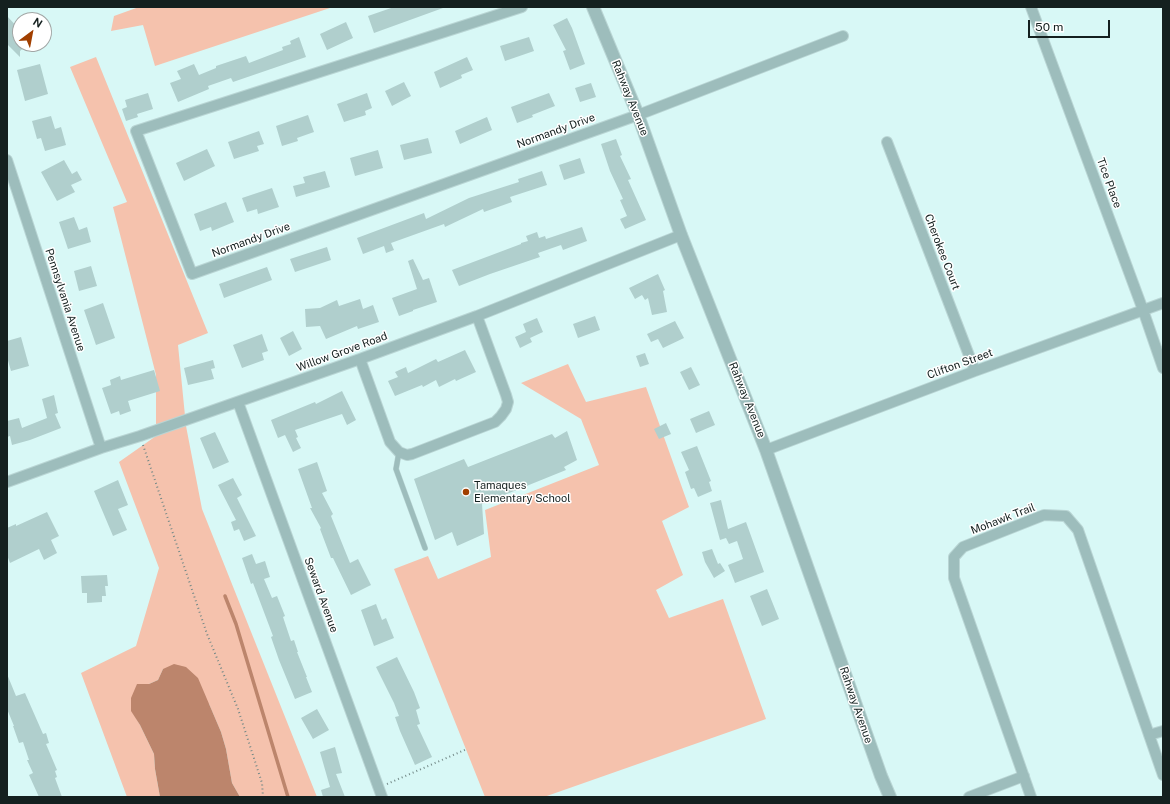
<!DOCTYPE html>
<html>
<head>
<meta charset="utf-8">
<style>
	body { margin:0 }
	#map { position:relative; width:1170px; height:804px; overflow:hidden; background:#d8f8f6; font-family:"Public Sans",sans-serif }
	canvas { display:block }
	.frame { position:absolute; inset:0; border:8px solid #14201f; pointer-events:none }
	.north { position:absolute; left:12px; top:12px; width:40px; height:40px; box-sizing:border-box; background:#fff; border:1px solid #a1a6a5; border-radius:50%; rotate:32deg; font-size:11px; font-weight:700; line-height:16px; text-align:center; color:#14201f }
	.north::after { content:''; display:block; margin:auto; width:14px; height:18px; background:#a13f00; clip-path:polygon(50% 0,100% 100%,50% 72%,0 100%) }
	.scale { position:absolute; left:1028px; top:20px; width:82px; height:18px; box-sizing:border-box; border:2px solid #14201f; border-top:0; padding-left:5px; font-size:12px; line-height:14px; white-space:nowrap; color:#14201f; -webkit-text-stroke:3px #fff; paint-order:stroke }
</style>
</head>
<body>
<div id="map">
<canvas width="1170" height="804"></canvas>
<div class="frame"></div>
<div class="north">N</div>
<div class="scale">50 m</div>
</div>
<script>
const ctx = document.querySelector('canvas').getContext('2d');
ctx.lineJoin = 'round';
function paint(path, color) {
  ctx.fillStyle = color;
  ctx.fill(path, 'evenodd');
}
function shape(rows) {
  const path = new Path2D();
  for (const r of rows) {
    path.moveTo(r[0], r[1]);
    for (let i = 2; i < r.length; i += 2) path.lineTo(r[i], r[i + 1]);
  }
  return path;
}
function trace(path, color, width, dash) {
  ctx.strokeStyle = color;
  ctx.lineWidth = width;
  ctx.lineCap = dash ? 'butt' : 'round';
  ctx.setLineDash(dash || []);
  ctx.stroke(path);
}
function label(font, color, halo, rows, align = 'center') {
  ctx.font = font + ' "Public Sans",sans-serif';
  ctx.lineWidth = 3;
  ctx.setLineDash([]);
  ctx.textBaseline = 'middle';
  ctx.strokeStyle = halo;
  ctx.fillStyle = color;
  for (const [text, x, y, turn = 0] of rows) {
    ctx.save();
    ctx.translate(x, y);
    ctx.rotate((+turn || 0) * Math.PI / 180);
    ctx.textAlign = isNaN(turn) ? turn : align;
    if (halo) ctx.strokeText(text, 0, 0);
    ctx.fillText(text, 0, 0);
    ctx.restore();
  }
}
paint(shape([
	[139,7,333,7,155,66,143,25,111,31,114,16],
	[96,57,208,333,178,345,186,426,202,509,317,797,240,797,232,783,226,749,221,732,209,704,163,669,158,680,149,684,137,685,132,711,140,725,154,754,155,769,160,797,127,797,81,673,136,646,159,568,119,462,156,436,156,375,113,207,127,202,70,67],
	[568,364,586,402,646,387,689,507,662,521,683,575,656,590,669,618,723,599,766,719,544,797,485,797,394,569,428,556,438,579,491,557,485,510,599,465,581,419,521,383]
]), '#f5c2ad');
paint(shape([
	[174,664,186,667,198,678,221,732,226,749,232,783,240,797,160,797,155,769,154,754,140,725,131,711,131,698,137,684,149,684,158,680,163,669]
]), '#bc856c');
trace(shape([
	[225,596,236,624,288,797]
]), '#bc856c', 3.5);
paint(shape([
	[394,7,443,7,443,8,374,33,368,16],
	[7,16,20,30,20,44,28,44,20,51,20,57,7,44],
	[567,18,572,28,585,64,570,70,563,51,566,50,553,25],
	[346,22,353,38,327,50,320,34],
	[299,37,306,57,233,82,231,78,208,86,209,89,178,102,170,83,181,79,177,71,194,64,199,75,216,68,216,66,246,56,249,63,283,50,282,47,291,44,290,41],
	[529,37,534,51,505,61,500,46],
	[467,57,473,70,461,75,462,78,440,88,434,72],
	[40,64,48,94,25,101,17,70],
	[404,82,411,96,392,106,385,91],
	[591,83,596,97,580,102,575,88],
	[148,93,153,109,137,114,138,117,126,121,122,109,127,107,125,100],
	[367,93,372,108,365,111,366,115,344,122,337,104],
	[549,93,555,106,532,115,533,117,517,123,511,107],
	[308,115,314,132,297,138,298,141,282,146,276,126],
	[51,116,55,129,61,127,66,145,45,151,41,138,37,139,32,121],
	[487,117,492,130,460,144,455,131],
	[259,131,264,144,257,146,259,151,234,159,228,142],
	[428,138,432,153,404,160,400,145],
	[616,139,622,155,620,156,631,179,628,180,646,220,625,229,620,219,627,216,620,200,623,199,610,171,601,144],
	[207,149,215,166,184,181,176,163],
	[378,150,383,168,355,176,350,158],
	[580,158,585,173,564,180,559,165],
	[64,160,72,174,77,171,82,180,71,185,75,192,57,201,41,172],
	[325,171,330,187,296,197,293,186,305,183,303,177],
	[542,171,547,185,510,197,512,202,484,212,483,209,445,227,444,224,391,243,394,250,386,253,384,246,363,254,357,238,424,213,426,219,469,198,519,182,518,179],
	[272,188,279,207,258,214,257,209,247,212,242,198],
	[226,202,234,222,212,231,211,227,200,231,194,214],
	[74,217,79,230,87,227,91,242,68,249,59,222],
	[582,227,587,241,563,250,561,245,538,253,540,257,490,274,459,286,452,270,521,244,521,243,528,241,526,236,537,232,539,238,545,236,546,239],
	[327,247,331,260,295,272,290,259],
	[413,259,423,280,429,278,437,302,413,310,413,311,399,316,392,298,417,289,408,261],
	[91,266,97,286,79,291,74,271],
	[267,267,272,280,224,298,219,284],
	[658,274,665,290,663,291,667,312,652,315,648,298,645,300,642,295,635,299,629,288],
	[360,299,363,309,373,305,379,322,358,329,357,326,326,339,320,326,306,327,305,309,320,308,337,300,339,306],
	[103,303,115,338,96,345,84,310],
	[595,316,600,330,578,338,573,324],
	[537,318,543,332,530,338,532,342,520,348,515,337,526,332,523,324],
	[675,321,684,338,663,348,658,339,651,342,647,334],
	[293,331,302,349,289,356,280,338],
	[262,334,268,351,262,353,264,360,242,368,233,345],
	[21,337,29,366,11,371,7,357,7,341],
	[465,350,476,372,456,381,455,379,439,387,436,380,423,387,422,385,395,396,388,381,398,377,395,372,406,367,408,373,436,359,438,362],
	[645,353,649,364,640,367,636,356],
	[213,360,215,368,211,369,214,379,188,385,184,368],
	[691,367,700,385,689,390,680,372],
	[154,370,160,391,128,401,131,411,120,415,119,411,111,414,102,388,111,385,110,380,120,376,121,380],
	[342,391,356,420,347,425,342,414,295,430,298,437,296,438,301,448,293,452,285,435,278,438,271,420,315,402,316,404],
	[54,395,58,413,55,414,61,428,30,440,12,445,10,436,7,437,7,421,19,418,22,428,47,418,42,399],
	[709,411,715,425,696,433,690,419],
	[666,423,671,434,659,439,654,429],
	[567,431,577,460,564,467,566,470,482,504,484,534,457,546,452,532,435,540,414,479,464,459,468,467,552,434,555,438],
	[215,432,229,462,213,469,200,438],
	[697,446,711,481,709,482,712,491,698,497,694,488,691,489,685,472,689,470,681,452],
	[317,462,327,491,322,493,333,514,331,516,350,563,358,559,371,585,351,595,333,558,331,558,320,529,321,528,310,508,312,508,298,469],
	[233,478,242,495,237,498,256,536,244,541,239,529,234,531,231,522,236,520,218,485],
	[118,480,128,505,118,509,127,530,113,536,94,491],
	[721,500,728,529,746,522,764,572,735,583,728,565,743,559,737,541,729,544,726,538,720,540,710,503],
	[47,512,59,536,51,540,57,553,44,560,39,549,10,563,7,555,7,528,16,524,16,526],
	[712,549,718,564,720,563,725,571,714,578,705,562,702,552],
	[252,554,256,564,265,561,270,577,264,579,272,598,277,596,285,616,283,617,291,641,294,640,298,652,297,652,307,677,306,677,312,692,295,699,279,660,271,637,273,636,253,583,251,584,242,558],
	[107,575,108,586,105,586,106,596,102,596,102,602,87,603,87,593,82,593,81,576],
	[767,589,779,619,762,626,750,596],
	[376,604,382,620,386,618,394,638,374,646,361,610],
	[397,657,414,692,420,708,416,710,420,724,417,725,432,757,415,765,400,731,395,717,399,716,394,703,376,667],
	[7,674,16,696,25,693,43,734,46,733,49,743,46,744,57,770,55,771,57,777,55,778,62,797,39,797,29,775,33,773,27,760,29,760,23,742,19,743,13,726,14,726,7,709],
	[317,709,329,730,313,739,301,718],
	[335,747,342,773,336,774,345,797,323,797,321,790,330,787,320,752]
]), '#b0cfcd');
const service = shape([
	[399,452,396,469,425,548]
]);
const minor = shape([
	[522,7,136,131,192,274,638,115,843,36],
	[1031,7,1143,310,1163,368],
	[887,142,975,371],
	[7,160,101,448],
	[360,359,390,442,399,452,407,455,412,454,495,422,501,416,506,409,508,402,506,395,477,316],
	[238,402,382,797],
	[766,450,975,371,1163,303],
	[7,482,101,448,140,436,360,359,477,316,681,235],
	[1149,735,1163,731],
	[969,797,1024,776],
	[1031,797,954,578,954,557,963,547,1044,515,1066,516,1078,530,1163,775]
]);
const tertiary = shape([
	[593,7,638,115,681,235,766,450,881,776,890,797]
]);
trace(service, '#b9d5d4', 6);
trace(minor, '#b9d5d4', 12);
trace(tertiary, '#b9d5d4', 14);
trace(shape([
	[143,445,207,634,238,709,262,783,263,797],
	[387,784,467,749]
]), '#738987', 2, [1, 3]);
trace(service, '#9dbdbc', 5);
trace(minor, '#9dbdbc', 10);
trace(tertiary, '#9dbdbc', 12);
for (const [x, y, r, color] of [
	[466,492,4,"#a13f00"]
]) {
  const dot = new Path2D();
  dot.arc(x, y, r, 0, 2 * Math.PI);
  ctx.fillStyle = color;
  ctx.fill(dot);
  trace(dot, '#fff', 1.5);
}
label('11px', '#14201f', '#fff', [
	["Rahway Avenue",630,98,68],
	["Normandy Drive",556,131,-20],
	["Tice Place",1109,183,70],
	["Normandy Drive",251,240,-20],
	["Cherokee Court",942,252,69],
	["Pennsylvania Avenue",65,300,72],
	["Willow Grove Road",342,352,-20],
	["Clifton Street",960,364,-20],
	["Rahway Avenue",747,400,68],
	["Mohawk Trail",1003,519,-21],
	["Seward Avenue",321,595,70],
	["Rahway Avenue",856,705,71]
]);
label('11px', '#14201f', '#fff', [
	["Tamaques",474,486],
	["Elementary School",474,499]
], 'left');
</script>
</body>
</html>
